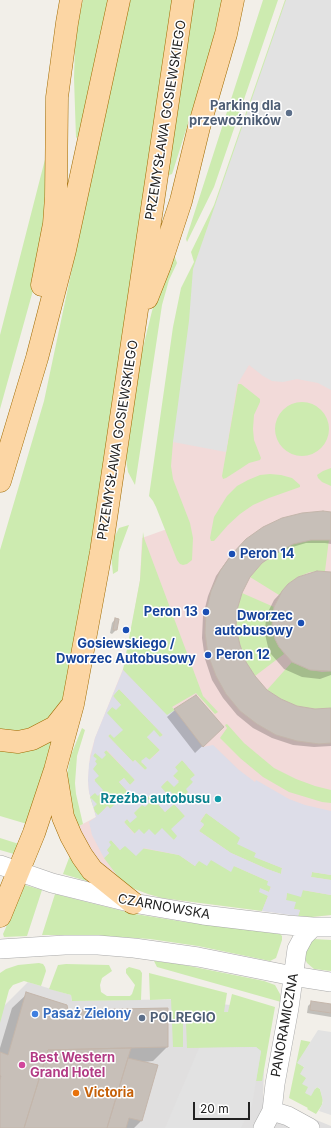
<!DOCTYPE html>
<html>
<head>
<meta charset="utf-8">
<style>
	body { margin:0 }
	#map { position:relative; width:331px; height:1128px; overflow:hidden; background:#f2efe9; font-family:Inter,sans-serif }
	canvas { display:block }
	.scale { position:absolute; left:193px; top:1102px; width:57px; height:18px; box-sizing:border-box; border:2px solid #222; border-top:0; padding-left:5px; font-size:12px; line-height:14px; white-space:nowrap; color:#222; -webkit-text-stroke:3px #fff; paint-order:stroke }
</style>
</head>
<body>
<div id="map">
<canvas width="331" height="1128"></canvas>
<div class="scale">20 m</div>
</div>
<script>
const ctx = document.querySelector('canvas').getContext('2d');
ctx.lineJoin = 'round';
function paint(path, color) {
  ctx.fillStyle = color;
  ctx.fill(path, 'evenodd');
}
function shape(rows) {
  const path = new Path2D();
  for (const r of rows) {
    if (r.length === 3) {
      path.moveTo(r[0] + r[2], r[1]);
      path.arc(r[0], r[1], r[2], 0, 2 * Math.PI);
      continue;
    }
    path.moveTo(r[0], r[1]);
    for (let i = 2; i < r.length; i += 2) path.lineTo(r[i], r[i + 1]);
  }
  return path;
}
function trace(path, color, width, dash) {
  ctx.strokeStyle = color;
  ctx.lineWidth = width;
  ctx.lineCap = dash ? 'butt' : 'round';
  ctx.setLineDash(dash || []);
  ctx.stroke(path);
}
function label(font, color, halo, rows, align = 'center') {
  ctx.font = font + ' Inter,sans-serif';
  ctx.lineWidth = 3;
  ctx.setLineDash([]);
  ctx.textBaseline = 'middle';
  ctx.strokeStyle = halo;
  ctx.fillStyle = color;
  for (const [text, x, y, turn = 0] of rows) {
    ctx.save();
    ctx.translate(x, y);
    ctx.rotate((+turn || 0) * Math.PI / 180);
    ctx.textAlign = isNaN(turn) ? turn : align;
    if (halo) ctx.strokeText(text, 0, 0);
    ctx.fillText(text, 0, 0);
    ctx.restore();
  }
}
paint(shape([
	[28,982,71,995,72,1001,186,999,266,1010,263,1098,331,1126,331,1128,0,1128,0,1010]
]), '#e0dfdf');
paint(shape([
	[285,0,331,0,331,915,312,917,162,898,148,894,125,885,104,870,75,828,96,817,89,792,88,780,90,756,95,738,125,664,140,580,142,538,167,529,163,481,209,226]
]), '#f2dad9');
paint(shape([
	[83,0,108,0,80,135,76,138,74,78,75,48,78,22],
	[129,0,173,0,83,597,62,704,56,713,27,732,0,731,0,550,44,401],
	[194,0,223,0,204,73,173,171,172,174,169,175,168,174],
	[263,0,278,0,214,187,187,242,186,239],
	[285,0,289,0,173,442,171,466,173,479,190,523,193,538,192,560,187,564,183,565,180,564,177,560,156,507,153,501,149,496,173,327,181,288,194,262,191,252,214,205],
	[51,136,51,186,37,276,0,409,0,335],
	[172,249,177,263,169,280,162,305,135,485,128,472,126,459,141,356,152,311],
	[238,384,241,384,260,399,260,402,254,415,253,429,254,440,261,458,260,460,249,463,240,469,226,478,223,479,222,476],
	[302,429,27],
	[331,468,331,486,322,482,318,478,317,475,323,471],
	[270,474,281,475,292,478,300,485,300,487,269,498,253,505,240,514,228,525,214,541,211,541,210,538,214,517,227,496,237,486,248,480,260,475],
	[129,525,119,552,118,571,113,574,111,554,115,536,119,528],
	[143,532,144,538,203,696,218,712,215,714,196,693,172,707,175,710,167,716,123,670,140,580],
	[329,539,325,571,310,572,298,577,288,584,279,595,250,577,262,563,278,552,293,544,311,540],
	[242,593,274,607,272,621,273,630,277,643,284,654,255,676,246,662,240,645,236,628,237,610],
	[292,662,310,670,322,672,331,671,331,708,315,709,297,706,281,699,267,690],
	[119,689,163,735,160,737,147,737,160,750,149,760,141,762,148,768,145,770,135,760,133,762,108,736,110,734,106,713,112,707,121,705,113,696],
	[227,724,244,743,274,768,296,779,315,786,331,790,331,803,322,802,289,792,263,777,240,758,220,738,227,728,225,725],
	[82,728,85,730,77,756,75,783,76,794,83,824,75,828,67,782,67,775,71,755],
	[52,741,53,743,27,824,0,816,0,748],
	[106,750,135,780,130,785,124,778,119,782,128,792,123,797,120,794,116,804,110,809,107,806,98,816,95,812,90,797,95,792,97,795,93,769,94,761,96,760,93,756,95,753,104,752],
	[182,760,195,775,193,782,188,792,189,797,184,802,179,801,167,794,160,787,168,780,179,781,173,776,175,767],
	[150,795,165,812,174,804,185,816,178,836,174,840,155,835,135,834,124,822,127,819,130,822,136,816,133,813,142,804,150,801,147,798],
	[206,813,241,838,256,853,255,857,282,868,281,874,267,869,231,853,199,831,204,825,200,822],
	[0,838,19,844,14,854,0,850],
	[111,840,120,850,125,845,179,855,195,866,198,861,211,860,234,866,268,881,271,886,269,892,260,889,268,896,262,911,162,898,148,894,132,888,119,878,104,858,109,853,106,850,108,842],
	[72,855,90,882,63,874,69,858],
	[312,872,331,875,331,880,311,877],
	[25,885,42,890,27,936,4,937,3,934],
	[302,890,331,895,331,915,312,917,298,916,300,910,294,909,286,900,287,893],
	[55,894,135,914,185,922,280,934,282,936,282,940,276,958,270,961,198,946,150,939,90,935,42,935],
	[313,939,331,940,331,971,314,969,307,963,305,959,305,948],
	[154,961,179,964,264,981,275,985,280,994,281,1002,157,967],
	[39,963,43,964,45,967,46,971,41,986,24,981,13,985,9,990,0,1023,0,973,6,969,18,965],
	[66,964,109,965,112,971,102,978,100,985,101,992,107,996,130,996,132,994,135,985,126,973,126,969,129,967,140,970,142,973,141,1000,72,1001,71,995,49,989,58,965],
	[149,973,227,993,224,1012,228,1012,232,994,275,1007,262,1081,256,1081,261,1051,256,1047,187,1048,186,1023,183,1022,183,1047,173,1047,171,999,150,1000],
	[301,1040,311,1042,298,1063,304,1067,306,1078,315,1089,317,1087,320,1089,323,1099,322,1105,316,1114,307,1109,308,1108,289,1098]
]), '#cdebb0');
paint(shape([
	[286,0,331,0,331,390,318,383,297,379,283,382,272,381,263,376,249,365,237,385,226,452,173,442,189,321,193,269],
	[318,1030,331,1032,331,1115,319,1111,323,1102,320,1089,317,1087,315,1089,311,1096,305,1093,308,1087,302,1084,306,1078,300,1074,304,1067,297,1063],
	[256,1047,261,1051,252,1105,241,1128,165,1128,199,1048]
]), '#e2e2e2');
paint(shape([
	[123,670,167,715,175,710,203,747,213,745,239,770,255,782,256,780,289,799,305,805,331,811,331,875,312,872,311,877,331,880,331,895,303,890,301,897,287,893,286,900,296,902,294,909,300,910,298,916,262,911,268,896,259,892,260,888,269,892,271,887,267,885,268,881,234,866,231,872,211,860,207,866,199,861,195,866,179,855,144,848,136,856,125,846,120,850,111,840,109,842,111,845,107,850,109,853,104,858,92,835,89,822,96,817,89,792,88,780,89,764,95,738],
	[119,689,163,735,160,737,154,730,147,737,160,750,150,760,146,757,141,761,147,768,145,770,135,760,133,762,108,736,110,734,114,738,123,730,107,713,112,707,116,710,121,705,113,696],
	[107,750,135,780,130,785,124,778,119,782,128,792,123,797,120,794,112,801,115,804,110,809,108,806,98,815,95,812,93,808,97,804,90,797,95,793,98,796,103,790,94,780,99,776,93,769,97,764,95,761,97,759,93,756,95,753,102,759,106,755,104,752],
	[182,760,195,775,190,779,193,782,186,789,188,792,186,794,189,797,184,802,181,799,179,801,170,791,167,794,161,787,167,780,174,787,179,782,173,776,178,771,175,767],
	[150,795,165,812,174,804,185,816,171,829,177,836,174,840,162,828,155,835,149,829,144,834,139,829,134,834,124,822,127,819,130,823,137,817,134,813,142,805,145,807,150,802,147,798],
	[206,813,240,838,237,844,256,853,254,857,282,868,281,874,267,869,231,853,199,831,204,824,200,821]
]), '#dddde8');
paint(shape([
	[331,513,331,544,325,543,306,543,289,548,273,555,259,565,249,576,241,592,236,610,235,628,239,646,245,662,254,677,266,691,281,700,297,707,315,710,331,709,331,746,314,747,293,745,272,738,253,728,237,715,223,698,212,680,205,659,202,638,203,616,208,596,216,576,228,559,247,540],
	[331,573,331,675,320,679,302,677,284,669,271,654,268,647,265,634,266,616,274,600,288,585],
	[115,619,116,630,112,634,110,633,112,623],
	[175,710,215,734,195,753,167,717],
	[27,994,67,1011,167,1047,153,1061,143,1062,141,1121,134,1128,0,1128,0,1048,12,1008],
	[312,1002,331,1005,331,1017,307,1013,308,1006]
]), '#0003');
const building = shape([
	[323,511,331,512,331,540,311,540,293,544,278,552,262,563,250,577,242,593,237,610,236,628,240,645,246,662,255,676,267,690,281,699,297,706,315,709,331,708,331,743,319,744,297,741,276,735,257,724,240,711,226,694,216,676,208,655,205,633,206,612,211,591,220,571,232,554,246,539,263,527,282,518,302,513,323,511],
	[317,571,331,572,331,671,328,671,310,670,292,662,279,647,275,639,272,625,274,607,282,591,288,584,298,577,317,571],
	[115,618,119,619,117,630,113,630,115,618],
	[196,695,224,727,203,747,174,709,196,695],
	[26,992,67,1005,68,1010,168,1008,168,1047,48,1050,24,1128,0,1128,0,1080,1,1076,0,1075,0,1052,8,1055,26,992],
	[311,1001,331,1004,331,1013,310,1010,311,1001],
	[131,1048,107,1128,24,1128,48,1050,131,1048],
	[128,1058,158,1065,142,1121,129,1118,126,1128,107,1128,128,1058]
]);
paint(building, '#c7bfb8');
trace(building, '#c4b6ab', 1);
const minor = shape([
	[0,865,52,883,133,903,203,915,287,925,313,927,331,927],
	[0,949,65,945,98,945,134,948,198,957,293,976,331,982],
	[272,1111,288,1116,310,1128],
	[263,1128,272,1111,275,1084,289,1008,297,949,304,936,313,927]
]);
const major = shape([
	[42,285,54,224,56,197,57,97,67,23,71,0],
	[147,298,160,265,181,201,199,127,226,34,233,0],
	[0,481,37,358,65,250,119,0],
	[0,740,18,742,32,739,55,727,70,708],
	[56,774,63,817,71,836,82,856,92,870,133,903],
	[0,916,34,833,55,770,73,704,101,552,183,0]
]);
trace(minor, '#a9a9a9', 20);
trace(major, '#a06b00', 23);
trace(minor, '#fff', 19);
trace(major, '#fcd6a4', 22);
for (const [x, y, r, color] of [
	[289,113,4,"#5c6f8a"],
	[232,554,4,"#1a4fb4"],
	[206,612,4,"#1a4fb4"],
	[301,623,4,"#1a4fb4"],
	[126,630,4,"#1a4fb4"],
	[208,655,4,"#1a4fb4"],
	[218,799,4,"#0f9aa8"],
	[35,1014,4,"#3f7fe0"],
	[142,1018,4,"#5c6f8a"],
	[22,1065,4,"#d1479c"],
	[76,1093,4,"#e8710a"]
]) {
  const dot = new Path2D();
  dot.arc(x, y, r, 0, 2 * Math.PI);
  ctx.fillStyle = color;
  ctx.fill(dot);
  trace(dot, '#fff', 1.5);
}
label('bold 13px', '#4e5e75', '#fff', [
	["Parking dla",281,106],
	["przewoźników",281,121],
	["POLREGIO",150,1018,"left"]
], 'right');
label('13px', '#222', '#fff', [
	["PRZEMYSŁAWA GOSIEWSKIEGO",166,120,-81],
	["PRZEMYSŁAWA GOSIEWSKIEGO",118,440,-81],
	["CZARNOWSKA",164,907,10],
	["PANORAMICZNA",285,1025,-80]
]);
label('bold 13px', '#164399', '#fff', [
	["Peron 14",240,554],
	["Peron 13",198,612,"right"],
	["Dworzec",293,616,"right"],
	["autobusowy",293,631,"right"],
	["Gosiewskiego /",126,644,"center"],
	["Dworzec Autobusowy",126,659,"center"],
	["Peron 12",216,655]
], 'left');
label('bold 13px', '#0d838f', '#fff', [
	["Rzeźba autobusu",210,799]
], 'right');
label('bold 13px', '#366cbe', '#fff', [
	["Pasaż Zielony",43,1014]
], 'left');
label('bold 13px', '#b23c85', '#fff', [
	["Best Western",30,1058],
	["Grand Hotel",30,1073]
], 'left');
label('bold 13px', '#c56008', '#fff', [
	["Victoria",84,1093]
], 'left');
</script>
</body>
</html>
